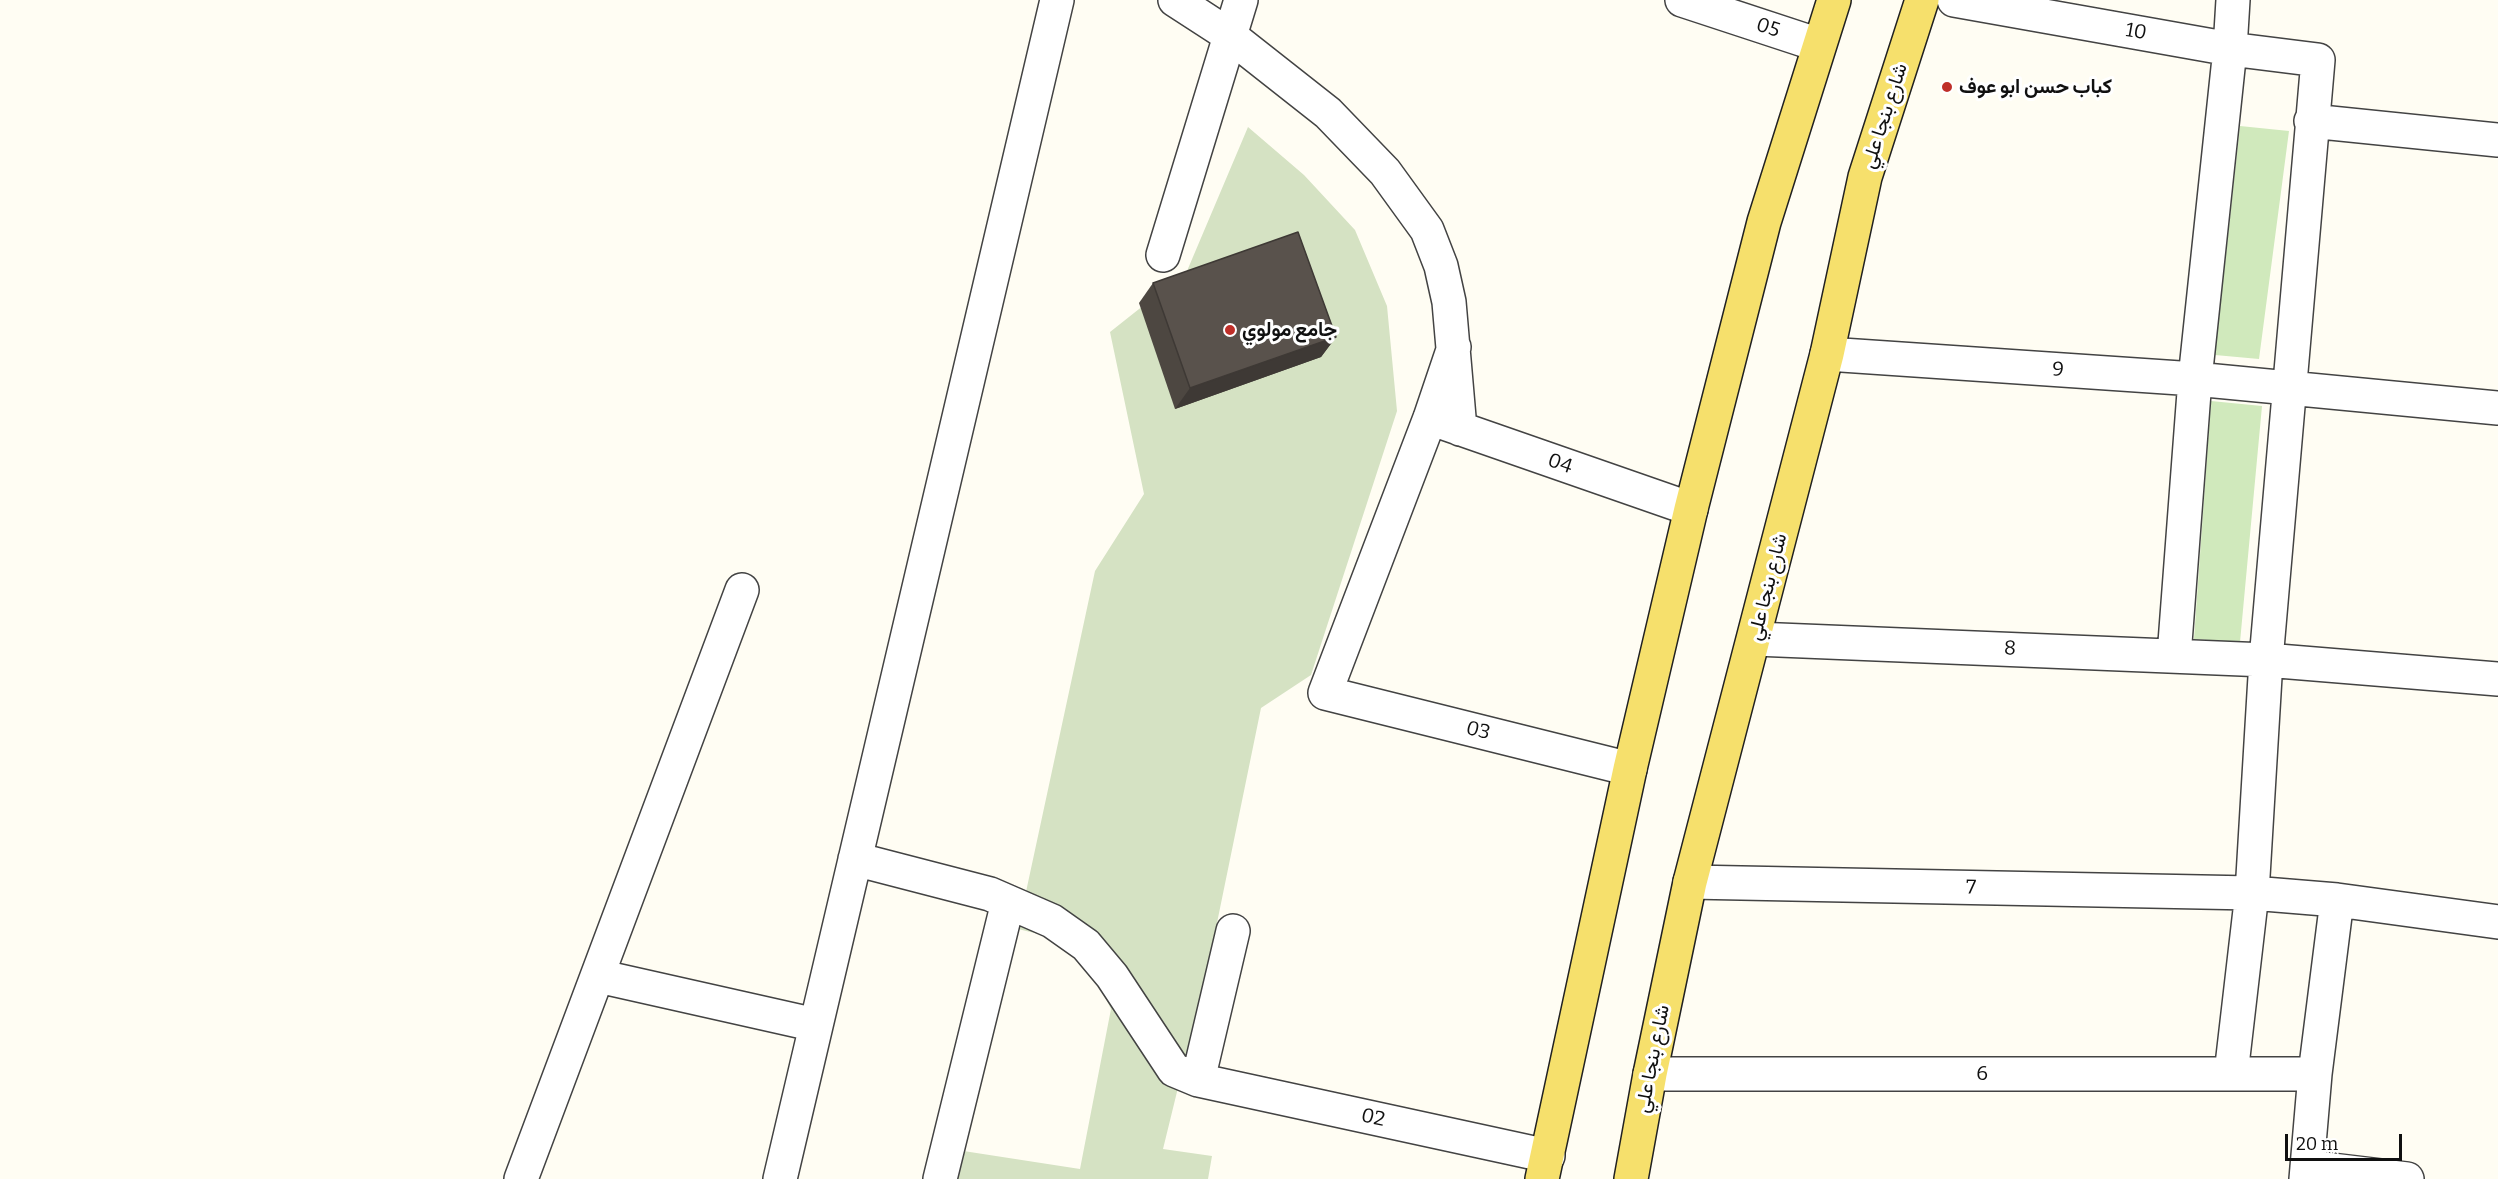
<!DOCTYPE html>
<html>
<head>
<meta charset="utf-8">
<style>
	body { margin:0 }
	#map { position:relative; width:2498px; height:1179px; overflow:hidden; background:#fffdf3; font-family:Bitter,serif }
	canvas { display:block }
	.scale { position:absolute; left:2285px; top:1134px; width:117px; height:27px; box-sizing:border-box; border:3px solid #101010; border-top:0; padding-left:8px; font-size:18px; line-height:21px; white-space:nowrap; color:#101010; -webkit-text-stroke:4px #fff; paint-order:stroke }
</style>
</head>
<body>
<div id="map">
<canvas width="2498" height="1179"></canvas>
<div class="scale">20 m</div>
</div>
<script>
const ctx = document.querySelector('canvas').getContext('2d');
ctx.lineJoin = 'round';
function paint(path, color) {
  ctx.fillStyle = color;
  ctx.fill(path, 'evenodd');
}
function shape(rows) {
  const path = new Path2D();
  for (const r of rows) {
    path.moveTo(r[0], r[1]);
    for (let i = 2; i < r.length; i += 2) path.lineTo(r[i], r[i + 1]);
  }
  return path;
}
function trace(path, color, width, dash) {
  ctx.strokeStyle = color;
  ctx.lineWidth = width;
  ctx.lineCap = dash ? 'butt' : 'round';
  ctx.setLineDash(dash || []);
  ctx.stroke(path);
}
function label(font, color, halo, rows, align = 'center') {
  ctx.font = font + ' Bitter,Vazirmatn,serif';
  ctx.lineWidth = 6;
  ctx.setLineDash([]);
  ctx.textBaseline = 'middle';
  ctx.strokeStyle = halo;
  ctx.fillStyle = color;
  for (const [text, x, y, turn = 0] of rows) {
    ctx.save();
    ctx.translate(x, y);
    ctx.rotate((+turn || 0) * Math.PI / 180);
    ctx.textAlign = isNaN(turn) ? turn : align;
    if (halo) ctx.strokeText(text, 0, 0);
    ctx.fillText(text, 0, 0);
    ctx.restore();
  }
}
paint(shape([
	[2240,126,2289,131,2259,359,2215,355],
	[2211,401,2262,406,2240,642,2194,639]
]), '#d0e9bc');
paint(shape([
	[1248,127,1304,175,1355,230,1387,306,1397,411,1311,675,1261,708,1210,957,1163,1149,1212,1156,1208,1179,952,1179,957,1150,1080,1169,1111,1009,1089,965,1051,937,1018,929,1095,571,1144,494,1110,332,1187,271]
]), '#d5e2c3');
const minor = shape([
	[1175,0,1229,35,1328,113,1385,172,1427,230,1441,266,1449,302,1460,429],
	[1682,0,1819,45],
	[1954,0,2230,49,2318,60,2266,660,2252,893,2231,1074],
	[2311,121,2498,140],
	[1163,255,1241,0],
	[1454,347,1430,418,1325,693,1630,769],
	[1827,354,2195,379,2498,408],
	[1441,422,1691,509],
	[1755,639,2266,660,2498,679],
	[2174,656,2195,379,2230,49,2233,0],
	[855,859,990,894,1052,921,1086,945,1112,976,1174,1070,1198,1080,1548,1156],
	[1690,882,2252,893,2337,900,2498,922],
	[598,976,816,1025],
	[1650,1074,2315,1074],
	[1198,1080,1233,931],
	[2307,1167,2407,1179],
	[521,1179,742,590],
	[780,1179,1057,0],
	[940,1179,1008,902],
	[2306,1179,2315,1074,2337,900]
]);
const major = shape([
	[1542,1179,1630,769,1691,509,1764,222,1834,0],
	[1631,1179,1650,1074,1690,882,1827,354,1865,177,1922,0]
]);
trace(minor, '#434343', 36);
trace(major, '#212121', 36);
trace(minor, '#fff', 33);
trace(major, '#f6e06c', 33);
paint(shape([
	[1153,283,1336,337,1321,357,1175,409,1139,303]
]), '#4d4741');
paint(shape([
	[1336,337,1321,357,1175,409,1190,388]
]), '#3e3935');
const building = shape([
	[1298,232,1336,337,1190,388,1153,283,1298,232]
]);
paint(building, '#59524c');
trace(building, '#3e3935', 1.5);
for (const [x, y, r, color] of [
	[1947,87,6,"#bf2f29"],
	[1230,330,6,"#bf2f29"]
]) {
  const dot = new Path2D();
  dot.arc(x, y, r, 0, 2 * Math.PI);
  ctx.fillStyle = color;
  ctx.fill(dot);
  trace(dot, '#fff', 2);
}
label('20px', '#101010', '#fff', [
	["05",1768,28,18],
	["10",2136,32,10],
	["شارع بنجا علي",1885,116,-72],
	["9",2058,370,4],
	["04",1560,464,19],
	["شارع بنجا علي",1768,587,-76],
	["8",2010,649,2],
	["03",1478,731,14],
	["7",1971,888,1],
	["شارع بنجا علي",1653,1059,-79],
	["6",1982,1074],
	["02",1373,1118,12]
]);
label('bold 20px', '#101010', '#fff', [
	["كباب حسن ابو عوف",1959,87],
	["جامع مولوي",1242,330]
], 'left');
</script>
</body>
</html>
